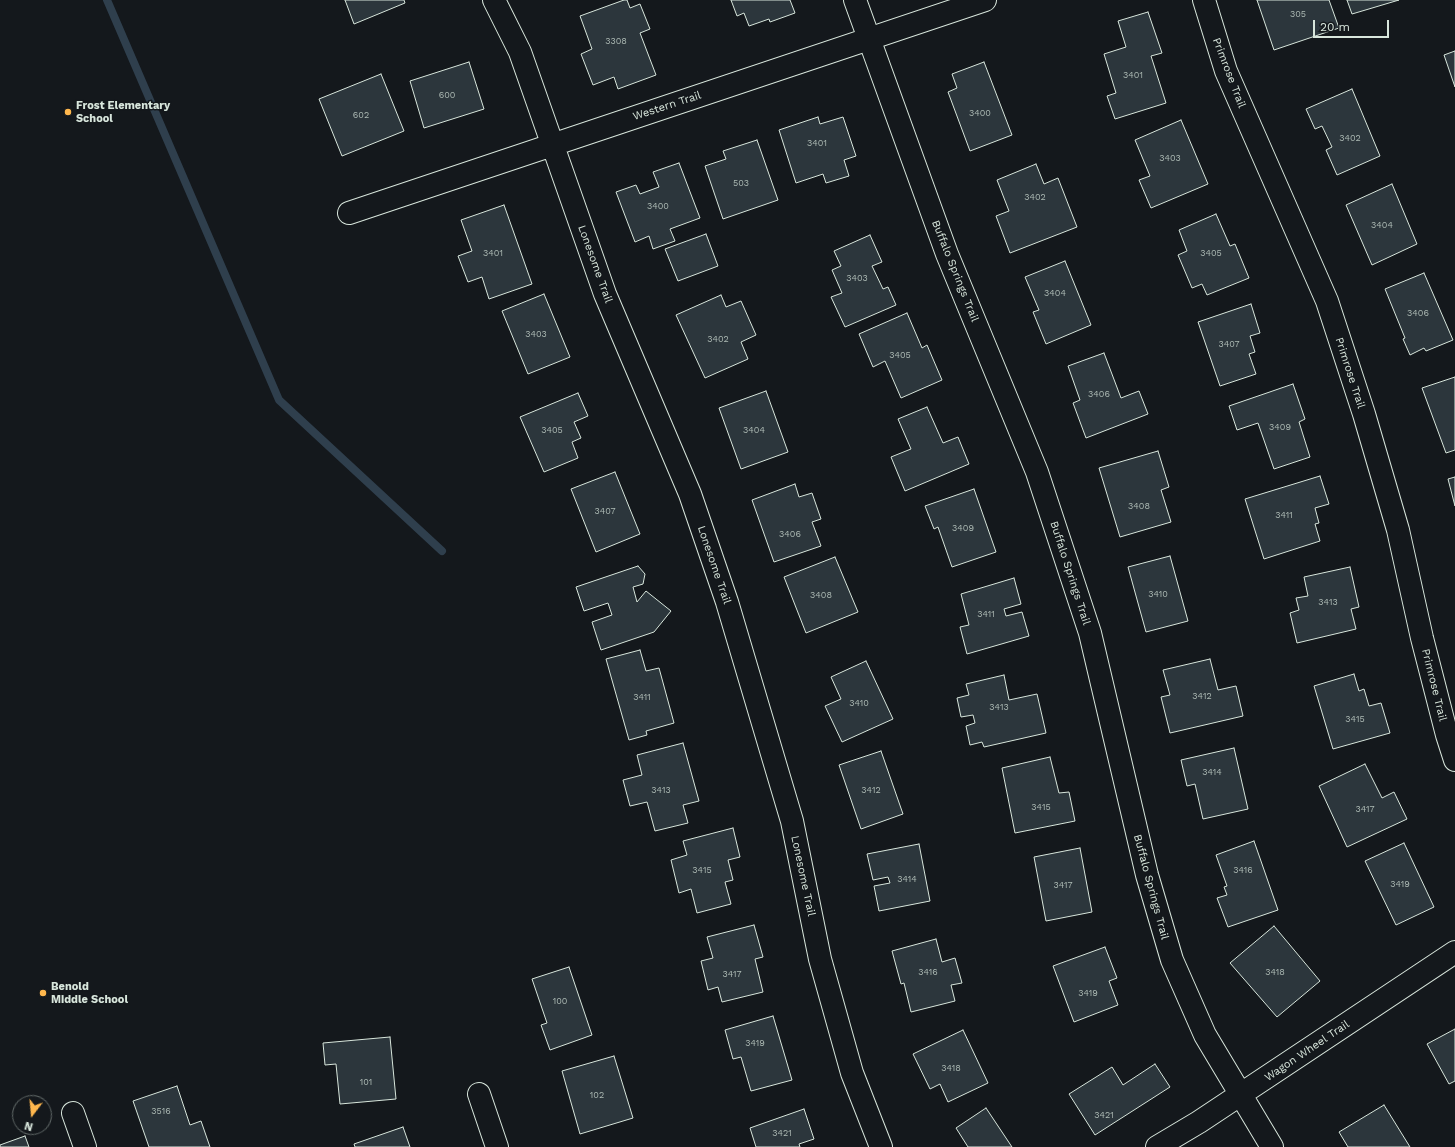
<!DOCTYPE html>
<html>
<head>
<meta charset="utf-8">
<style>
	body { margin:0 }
	#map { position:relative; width:1455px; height:1147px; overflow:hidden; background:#14181c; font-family:"Work Sans",sans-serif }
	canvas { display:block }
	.north { position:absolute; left:12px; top:1095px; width:40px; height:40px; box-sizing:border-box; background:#14181c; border:1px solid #626a69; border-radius:50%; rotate:196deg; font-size:11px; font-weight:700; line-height:16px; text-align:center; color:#d8e6dc }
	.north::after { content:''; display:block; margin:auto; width:14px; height:18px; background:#ffb74d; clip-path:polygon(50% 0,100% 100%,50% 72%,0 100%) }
	.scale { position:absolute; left:1313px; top:20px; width:76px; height:18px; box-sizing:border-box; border:2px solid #d8e6dc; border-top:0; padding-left:5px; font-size:12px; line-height:14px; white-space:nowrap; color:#d8e6dc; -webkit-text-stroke:3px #14181c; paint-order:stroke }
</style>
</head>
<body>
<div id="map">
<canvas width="1455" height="1147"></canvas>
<div class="north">N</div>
<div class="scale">20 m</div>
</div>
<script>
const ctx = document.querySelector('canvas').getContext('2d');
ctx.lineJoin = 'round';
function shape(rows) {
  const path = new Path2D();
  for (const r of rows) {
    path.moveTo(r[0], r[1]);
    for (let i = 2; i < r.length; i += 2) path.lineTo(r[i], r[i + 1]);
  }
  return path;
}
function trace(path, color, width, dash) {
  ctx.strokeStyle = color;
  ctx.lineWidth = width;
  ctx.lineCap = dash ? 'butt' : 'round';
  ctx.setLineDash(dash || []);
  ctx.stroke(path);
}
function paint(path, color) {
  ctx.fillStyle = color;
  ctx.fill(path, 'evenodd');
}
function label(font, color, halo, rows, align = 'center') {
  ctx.font = font + ' "Work Sans",sans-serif';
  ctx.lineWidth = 3;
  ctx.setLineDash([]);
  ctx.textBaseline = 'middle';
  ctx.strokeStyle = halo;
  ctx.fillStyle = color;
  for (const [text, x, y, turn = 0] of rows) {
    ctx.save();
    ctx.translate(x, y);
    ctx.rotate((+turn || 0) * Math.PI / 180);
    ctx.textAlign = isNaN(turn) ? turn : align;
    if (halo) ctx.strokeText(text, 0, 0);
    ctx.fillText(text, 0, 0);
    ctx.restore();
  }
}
trace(shape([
	[107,0,279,400,442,551]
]), '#2f3f4d', 8);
const building = shape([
	[345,0,404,0,405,3,354,24,345,0],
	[624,0,627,0,630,8,640,4,650,29,640,33,656,75,618,89,614,77,593,85,581,54,592,49,580,16,624,0],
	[731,0,790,0,795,13,770,22,769,19,749,26,744,13,737,16,731,0],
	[1257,0,1329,0,1339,28,1274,50,1257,0],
	[1347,0,1399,0,1352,14,1347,0],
	[1148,12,1162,53,1151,56,1166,103,1115,119,1107,96,1116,93,1104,54,1126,47,1118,21,1148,12],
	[1455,51,1455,87,1444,55,1455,51],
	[469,62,484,109,424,128,410,81,469,62],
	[984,62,1012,135,970,151,948,92,957,88,952,74,984,62],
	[381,74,404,131,342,156,319,99,381,74],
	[1352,89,1380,156,1337,175,1326,150,1332,147,1322,126,1315,129,1306,109,1352,89],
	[818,117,820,124,843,117,856,156,844,160,849,176,826,183,823,174,796,183,779,130,818,117],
	[1181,120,1208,184,1151,208,1139,180,1150,176,1135,140,1181,120],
	[757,140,778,200,723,219,705,166,726,159,723,151,757,140],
	[679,163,700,218,670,229,675,241,653,249,649,236,635,242,616,192,636,185,640,194,659,187,653,172,679,163],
	[1036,164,1044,184,1058,178,1077,227,1010,253,996,216,1009,211,997,180,1036,164],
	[1392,184,1417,244,1372,265,1346,205,1392,184],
	[504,205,532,284,489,299,482,277,468,282,458,256,472,251,461,220,504,205],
	[1216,214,1230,246,1235,244,1249,278,1207,295,1202,284,1192,288,1178,255,1187,251,1179,230,1216,214],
	[706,234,718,266,678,281,665,249,706,234],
	[870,235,882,262,872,266,883,289,888,287,896,305,845,327,831,297,842,293,832,270,841,266,834,251,870,235],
	[1065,261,1091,325,1046,344,1033,312,1039,310,1025,277,1065,261],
	[1424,273,1453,340,1426,351,1424,348,1410,355,1403,339,1405,338,1385,289,1424,273],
	[544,294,570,357,528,374,502,311,544,294],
	[721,295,726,307,741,301,756,335,741,342,748,359,705,378,676,315,721,295],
	[1251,304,1260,333,1250,336,1255,352,1249,354,1256,374,1220,386,1198,322,1251,304],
	[907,313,922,348,927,345,942,380,901,398,885,361,873,367,859,334,907,313],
	[1104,353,1121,398,1139,391,1148,414,1086,438,1073,403,1080,400,1068,366,1104,353],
	[1455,377,1455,450,1446,453,1422,388,1455,377],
	[1293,384,1305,419,1299,422,1310,457,1274,469,1258,423,1237,430,1229,406,1293,384],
	[766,391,788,452,741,469,719,408,766,391],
	[578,393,588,416,574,422,581,438,572,442,578,458,544,472,520,417,578,393],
	[927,407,943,443,958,437,969,464,905,491,891,457,911,449,898,419,927,407],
	[1158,451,1169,487,1161,490,1171,522,1120,537,1099,468,1158,451],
	[615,472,640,534,596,552,571,489,615,472],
	[1320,476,1329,504,1315,508,1319,523,1315,524,1320,541,1264,559,1245,499,1320,476],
	[1455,477,1455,506,1448,479,1455,477],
	[795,484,799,497,812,493,821,519,812,522,821,546,774,562,752,500,795,484],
	[974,489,996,552,952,567,938,527,934,529,925,506,974,489],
	[1170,556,1188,621,1146,632,1128,567,1170,556],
	[835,557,858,612,806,633,784,577,835,557],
	[638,566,645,574,643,584,633,587,637,602,646,591,671,611,654,632,601,650,592,622,612,615,608,603,584,611,576,587,638,566],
	[1350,567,1359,607,1351,609,1356,629,1297,643,1290,613,1299,610,1296,598,1308,596,1304,577,1350,567],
	[1014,578,1021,604,1004,609,1006,616,1022,612,1029,636,967,654,960,627,969,625,961,594,1014,578],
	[640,650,646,671,659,668,674,723,646,731,647,735,629,740,606,659,640,650],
	[1210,659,1218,690,1236,686,1243,716,1170,733,1161,697,1170,695,1163,670,1210,659],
	[866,661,893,719,842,742,825,706,841,699,831,677,866,661],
	[1354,674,1359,691,1364,689,1369,706,1381,703,1390,733,1333,749,1314,686,1354,674],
	[1004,675,1009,700,1037,694,1046,733,984,747,982,742,970,745,966,726,975,723,973,715,961,717,957,698,969,695,966,684,1004,675],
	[683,743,699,801,683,805,688,823,655,831,647,802,630,806,623,780,642,775,637,755,683,743],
	[1234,748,1248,809,1203,819,1195,784,1187,786,1181,760,1234,748],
	[881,751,903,814,861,829,839,765,881,751],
	[1050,757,1059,793,1069,792,1075,821,1015,833,1002,768,1050,757],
	[1365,764,1382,798,1394,792,1407,819,1347,847,1319,786,1365,764],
	[733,828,740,857,728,860,733,880,725,882,731,904,697,913,691,889,679,893,671,860,687,855,683,841,733,828],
	[1254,841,1278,910,1228,927,1217,898,1227,895,1224,887,1227,886,1216,855,1254,841],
	[1404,843,1434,907,1396,925,1365,861,1404,843],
	[919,844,930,901,879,911,874,886,890,883,888,877,873,880,867,854,919,844],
	[1080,848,1092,912,1046,921,1034,857,1080,848],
	[754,925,763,957,755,959,763,992,722,1002,718,987,708,990,701,961,713,958,707,937,754,925],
	[1274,926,1320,981,1277,1017,1230,963,1274,926],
	[936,939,942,962,955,958,962,983,951,985,955,1001,911,1012,904,983,901,984,892,951,936,939],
	[1105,947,1117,978,1109,981,1118,1005,1074,1022,1053,966,1105,947],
	[569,967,592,1035,550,1050,541,1025,547,1023,532,979,569,967],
	[773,1016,792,1080,751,1091,741,1057,733,1059,725,1030,773,1016],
	[1455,1029,1455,1081,1449,1084,1427,1044,1455,1029],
	[963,1030,988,1083,948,1102,940,1084,930,1089,913,1054,963,1030],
	[390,1037,396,1099,340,1104,336,1064,325,1065,323,1043,390,1037],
	[614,1056,633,1118,580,1134,562,1071,614,1056],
	[1155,1064,1170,1087,1095,1135,1069,1094,1112,1067,1123,1085,1155,1064],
	[177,1086,190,1125,201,1121,210,1147,149,1147,133,1101,177,1086],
	[1384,1105,1410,1147,1348,1147,1339,1132,1384,1105],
	[986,1108,1012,1147,968,1147,956,1128,986,1108],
	[804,1109,814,1139,799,1144,800,1147,756,1147,750,1128,804,1109],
	[403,1127,410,1147,355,1147,354,1144,403,1127],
	[25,1136,29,1147,0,1147,0,1145,25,1136]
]);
paint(building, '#2c363c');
trace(building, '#d8e6dc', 1);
const minor = shape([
	[494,0,520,52,605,294,690,494,727,602,792,821,820,959,852,1073,881,1147],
	[855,0,947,254,1037,472,1090,633,1147,875,1172,960,1205,1035,1272,1147],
	[1204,0,1226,71,1327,301,1364,414,1398,530,1422,638,1447,735,1455,760],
	[349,213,985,0],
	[479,1094,497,1147],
	[73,1113,85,1147],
	[1157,1147,1199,1122,1455,952]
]);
trace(minor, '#d8e6dc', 24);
trace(minor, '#14181c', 22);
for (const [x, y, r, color] of [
	[68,112,4,"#ffb74d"],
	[43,993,4,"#ffb74d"]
]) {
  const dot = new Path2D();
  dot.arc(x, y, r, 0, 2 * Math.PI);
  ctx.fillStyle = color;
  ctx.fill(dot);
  trace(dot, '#14181c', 1.5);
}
label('9px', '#adbab4', null, [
	["305",1298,14],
	["3308",616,41],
	["3401",1133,75],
	["600",447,95],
	["3400",980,113],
	["602",361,115],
	["3402",1350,138],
	["3401",817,143],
	["3403",1170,158],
	["503",741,183],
	["3402",1035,197],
	["3400",658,206],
	["3404",1382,225],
	["3401",493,253],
	["3405",1211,253],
	["3403",857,278],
	["3404",1055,293],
	["3406",1418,313],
	["3403",536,334],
	["3402",718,339],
	["3407",1229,344],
	["3405",900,355],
	["3406",1099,394],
	["3409",1280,427],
	["3405",552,430],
	["3404",754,430],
	["3408",1139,506],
	["3407",605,511],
	["3411",1284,515],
	["3409",963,528],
	["3406",790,534],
	["3410",1158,594],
	["3408",821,595],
	["3413",1328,602],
	["3411",986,614],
	["3412",1202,696],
	["3411",642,697],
	["3410",859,703],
	["3413",999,707],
	["3415",1355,719],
	["3414",1212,772],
	["3413",661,790],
	["3412",871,790],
	["3415",1041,807],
	["3417",1365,809],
	["3415",702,870],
	["3416",1243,870],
	["3414",907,879],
	["3419",1400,884],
	["3417",1063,885],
	["3416",928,972],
	["3418",1275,972],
	["3417",732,974],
	["3419",1088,993],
	["100",560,1001],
	["3419",755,1043],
	["3418",951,1068],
	["101",366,1082],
	["102",597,1095],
	["3516",161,1111],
	["3421",1104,1115],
	["3421",782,1133]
]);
label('11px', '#d8e6dc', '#14181c', [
	["Primrose Trail",1229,73,69],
	["Western Trail",667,106,-18],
	["Lonesome Trail",595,264,70],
	["Buffalo Springs Trail",955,271,68],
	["Primrose Trail",1350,373,72],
	["Lonesome Trail",714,565,71],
	["Buffalo Springs Trail",1070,573,72],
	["Primrose Trail",1434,685,76],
	["Lonesome Trail",803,876,78],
	["Buffalo Springs Trail",1151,887,75],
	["Wagon Wheel Trail",1307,1051,-34]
]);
label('bold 11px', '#d8e6dc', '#14181c', [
	["Frost Elementary",76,106],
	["School",76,119],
	["Benold",51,987],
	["Middle School",51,1000]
], 'left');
</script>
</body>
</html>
